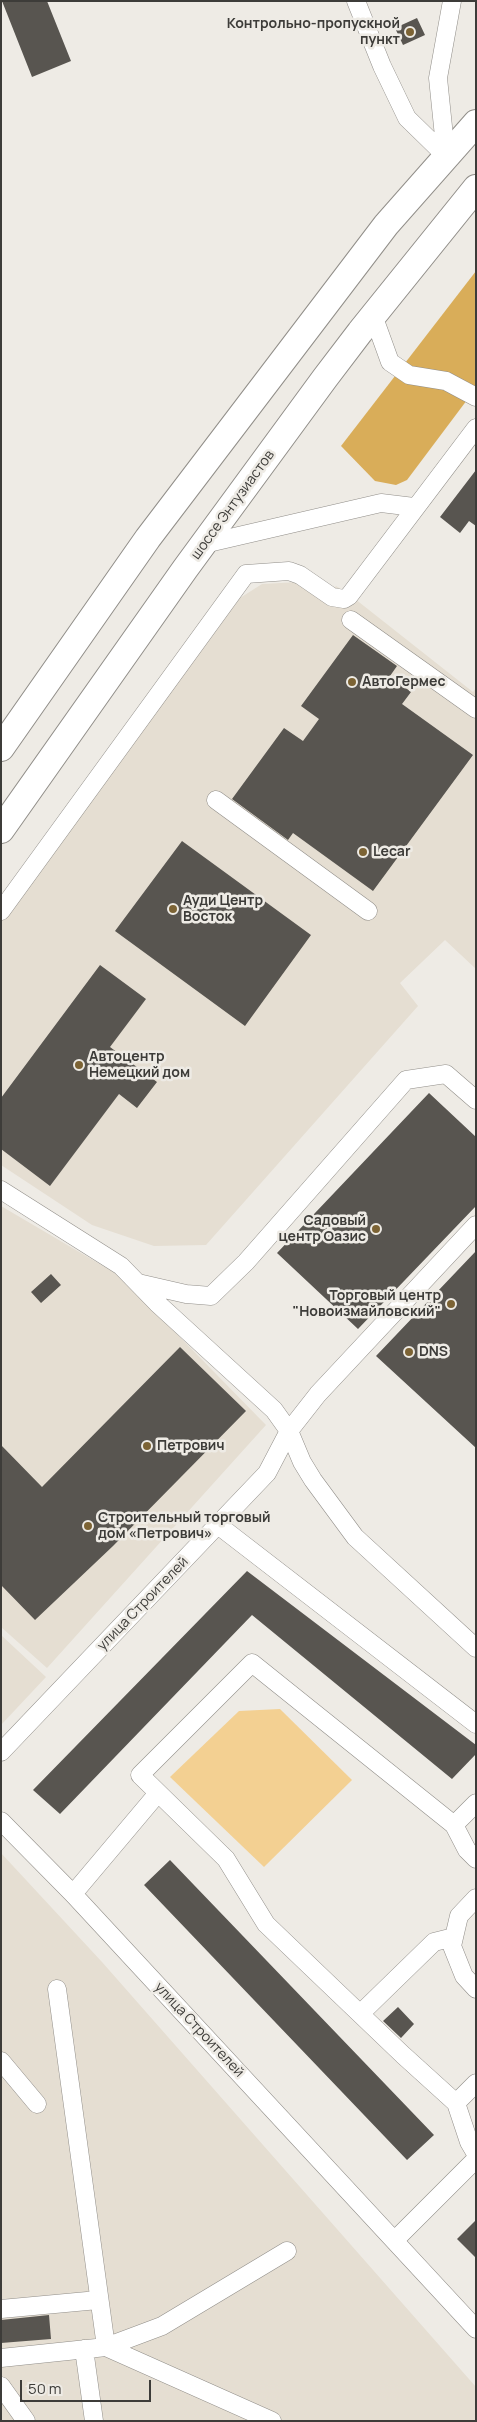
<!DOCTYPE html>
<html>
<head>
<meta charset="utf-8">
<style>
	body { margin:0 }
	#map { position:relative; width:477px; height:2422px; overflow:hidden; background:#eeebe5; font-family:Manrope,sans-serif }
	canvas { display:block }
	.frame { position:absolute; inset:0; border:2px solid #3d3c39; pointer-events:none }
	.scale { position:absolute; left:20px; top:2380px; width:131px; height:22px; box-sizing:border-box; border:2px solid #3d3c39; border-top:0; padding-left:6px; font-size:15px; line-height:18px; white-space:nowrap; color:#3d3c39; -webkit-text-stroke:4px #eeebe5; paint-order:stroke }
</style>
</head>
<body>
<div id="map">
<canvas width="477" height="2422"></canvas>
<div class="frame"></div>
<div class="scale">50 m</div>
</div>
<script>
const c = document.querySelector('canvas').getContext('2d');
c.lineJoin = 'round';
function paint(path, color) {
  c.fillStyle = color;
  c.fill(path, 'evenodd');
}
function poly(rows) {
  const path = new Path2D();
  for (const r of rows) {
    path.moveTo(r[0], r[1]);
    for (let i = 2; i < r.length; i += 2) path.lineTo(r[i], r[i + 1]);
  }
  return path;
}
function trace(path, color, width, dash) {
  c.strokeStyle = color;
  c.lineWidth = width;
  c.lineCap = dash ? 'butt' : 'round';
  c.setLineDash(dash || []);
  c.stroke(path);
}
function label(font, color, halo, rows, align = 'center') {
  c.font = font + ' Manrope,sans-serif';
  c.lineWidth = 5;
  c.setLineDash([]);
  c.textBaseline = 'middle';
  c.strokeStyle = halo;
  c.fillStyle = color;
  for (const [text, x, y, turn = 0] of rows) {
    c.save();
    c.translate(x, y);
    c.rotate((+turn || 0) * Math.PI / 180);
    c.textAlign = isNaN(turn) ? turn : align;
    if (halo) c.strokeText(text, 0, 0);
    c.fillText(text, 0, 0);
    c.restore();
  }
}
paint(poly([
	[299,582,325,600,336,586,350,595,473,692,476,688,476,969,445,940,400,983,418,1006,206,1245,154,1246,92,1225,1,1165,1,922,240,598,262,584],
	[1,1206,120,1276,266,1425,47,1668,1,1627],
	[1,1635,46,1677,1,1725],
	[1,1853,102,1962,476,2387,476,2421,1,2421]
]), '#e5ded2');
paint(poly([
	[280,1709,352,1780,264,1867,170,1777,239,1711]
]), '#f3d092');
paint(poly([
	[476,271,476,388,407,480,396,485,375,481,341,446]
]), '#d9ad59');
paint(poly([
	[2,1,47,1,71,61,32,77],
	[417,18,425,35,403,45,395,28],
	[476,470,476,526,469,521,460,533,440,517],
	[353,635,397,666,390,676,411,692,402,704,473,755,373,891,293,833,288,840,232,799,284,728,303,741,319,719,301,706],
	[182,841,311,935,245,1026,115,931],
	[100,965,146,999,110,1047,157,1082,137,1108,119,1094,50,1186,1,1149,1,1098],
	[429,1093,476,1137,476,1206,358,1329,277,1253],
	[476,1251,476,1448,376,1356],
	[51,1274,61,1285,41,1303,31,1292],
	[180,1347,246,1411,113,1546,35,1620,1,1585,1,1445,42,1487],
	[247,1571,476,1745,476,1754,452,1779,252,1615,60,1814,33,1790],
	[170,1860,434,2135,407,2160,144,1885],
	[398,2007,414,2024,401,2038,383,2021],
	[476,2220,476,2258,457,2239],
	[49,2315,51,2339,1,2343,1,2320]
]), '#585550');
const minor = poly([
	[356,1,382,66,407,118,446,156],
	[446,156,438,78,452,1],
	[373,315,390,362,409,375,446,381,476,397],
	[204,544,381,503,414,507],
	[351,620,476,709],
	[216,800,368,911],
	[1,911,246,574,289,571,300,575,332,597,344,599,349,596,476,428],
	[1,1190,121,1266,157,1303,274,1410,289,1431,302,1462,313,1480,355,1537,476,1648],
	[138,1283,186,1294,211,1296,246,1262,406,1080,446,1074,476,1100],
	[218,1525,476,1724],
	[1,1752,267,1473,289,1431,318,1394,476,1225],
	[476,1803,454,1825,252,1663,140,1775,226,1859,266,1924,403,2055,456,2103,476,2083],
	[1,1821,73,1894,476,2329],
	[454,1825,467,1850,476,1859],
	[73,1894,158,1793],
	[476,1898,459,1916,452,1946,464,1976,476,1989],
	[57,1989,106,2347,272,2421],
	[360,2014,434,1942,454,1937],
	[1,2061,37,2104],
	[456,2103,469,2142,476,2154],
	[395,2240,476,2159],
	[1,2309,98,2300],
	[84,2349,94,2421],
	[1,2358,106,2347,162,2326,287,2251],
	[1,2386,26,2421]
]);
const highway = poly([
	[1,748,148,538,386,225,476,123],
	[1,830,185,569,325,378,360,332,476,188]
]);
trace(minor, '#918e89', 19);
trace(highway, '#918e89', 28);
trace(minor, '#fff', 18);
trace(highway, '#fff', 26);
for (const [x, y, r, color] of [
	[410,32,5,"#7c6334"],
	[352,682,5,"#7c6334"],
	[363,852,5,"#7c6334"],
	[173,909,5,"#7c6334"],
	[79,1065,5,"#7c6334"],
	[376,1229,5,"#7c6334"],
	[451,1304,5,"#7c6334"],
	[409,1352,5,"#7c6334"],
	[147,1446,5,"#7c6334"],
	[88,1526,5,"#7c6334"]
]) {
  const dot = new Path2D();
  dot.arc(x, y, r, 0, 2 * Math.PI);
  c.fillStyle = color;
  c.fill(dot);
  trace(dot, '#eeebe5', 2);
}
label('bold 14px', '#3d3c39', '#eeebe5', [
	["Контрольно-пропускной",400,24,"right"],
	["пункт",400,40,"right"],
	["АвтоГермес",362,682],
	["Lecar",373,852],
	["Ауди Центр",183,901],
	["Восток",183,917],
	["Автоцентр",89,1057],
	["Немецкий дом",89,1073],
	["Садовый",366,1221,"right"],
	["центр Оазис",366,1237,"right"],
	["Торговый центр",441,1296,"right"],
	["\"Новоизмайловский\"",441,1312,"right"],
	["DNS",419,1352],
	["Петрович",157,1446],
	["Строительный торговый",98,1518],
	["дом «Петрович»",98,1534]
], 'left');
label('14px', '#3d3c39', '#eeebe5', [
	["шоссе Энтузиастов",233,505,-54],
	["улица Строителей",143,1604,-46],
	["улица Строителей",199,2030,47]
]);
</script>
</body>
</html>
